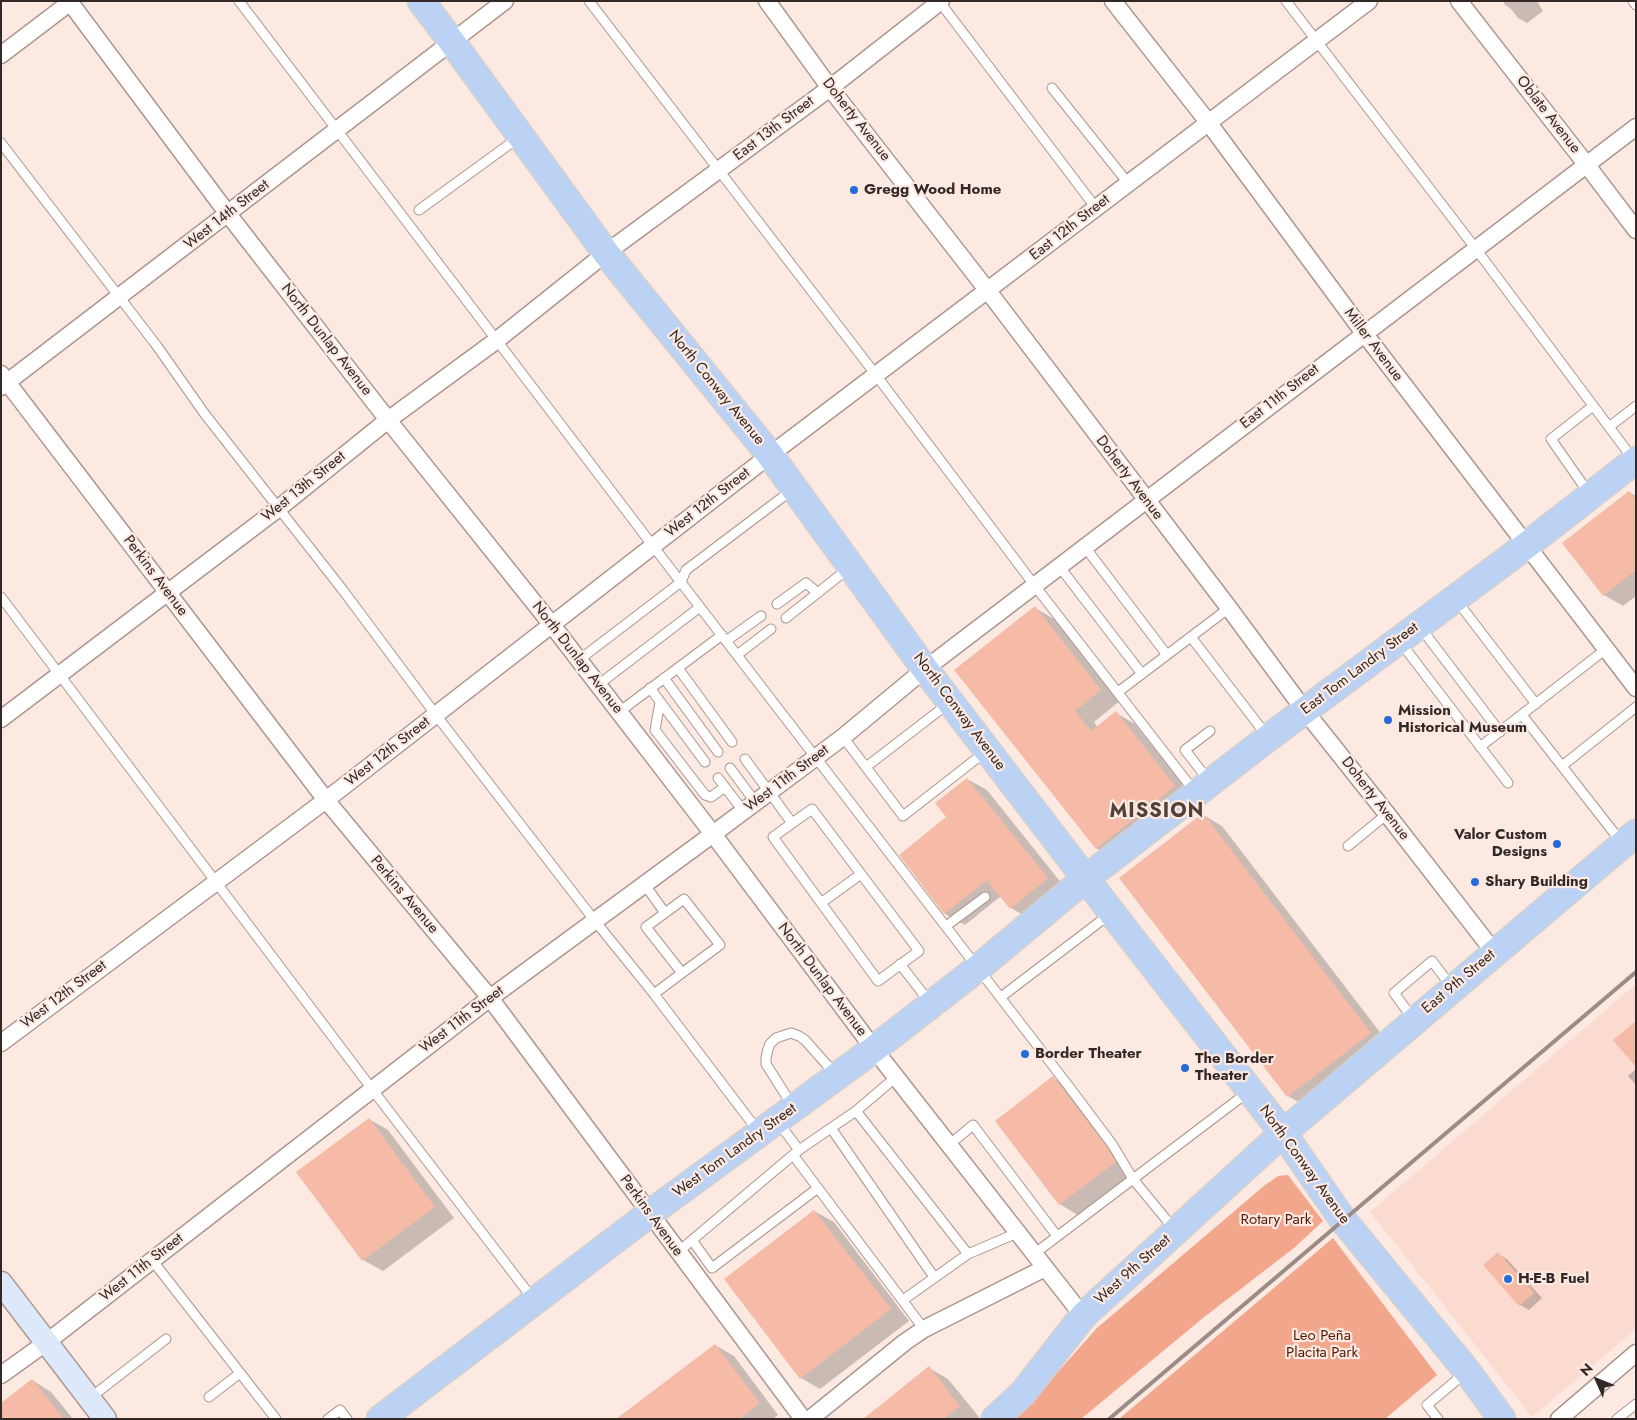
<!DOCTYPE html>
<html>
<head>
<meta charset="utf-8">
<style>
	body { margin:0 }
	#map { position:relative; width:1637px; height:1420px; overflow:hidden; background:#fce9e2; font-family:Jost,sans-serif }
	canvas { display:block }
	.frame { position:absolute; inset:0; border:2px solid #322926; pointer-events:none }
	.north { position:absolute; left:1572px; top:1355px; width:50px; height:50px; -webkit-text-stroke:4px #fce9e2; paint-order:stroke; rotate:314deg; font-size:14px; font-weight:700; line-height:20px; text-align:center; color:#322926 }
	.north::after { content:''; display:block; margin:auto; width:18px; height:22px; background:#322926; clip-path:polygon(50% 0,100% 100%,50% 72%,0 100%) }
</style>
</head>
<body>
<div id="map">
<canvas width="1637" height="1420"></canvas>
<div class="frame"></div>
<div class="north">N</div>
</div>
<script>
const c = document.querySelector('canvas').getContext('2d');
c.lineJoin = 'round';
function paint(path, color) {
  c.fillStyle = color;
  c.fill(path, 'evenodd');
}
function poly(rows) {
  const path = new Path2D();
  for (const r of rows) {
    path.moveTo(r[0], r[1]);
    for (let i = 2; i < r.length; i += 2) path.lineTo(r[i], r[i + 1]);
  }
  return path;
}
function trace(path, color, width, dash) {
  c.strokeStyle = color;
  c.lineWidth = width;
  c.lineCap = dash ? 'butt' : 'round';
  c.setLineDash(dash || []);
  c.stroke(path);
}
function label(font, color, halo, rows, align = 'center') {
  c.font = font + ' Jost,sans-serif';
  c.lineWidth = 4.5;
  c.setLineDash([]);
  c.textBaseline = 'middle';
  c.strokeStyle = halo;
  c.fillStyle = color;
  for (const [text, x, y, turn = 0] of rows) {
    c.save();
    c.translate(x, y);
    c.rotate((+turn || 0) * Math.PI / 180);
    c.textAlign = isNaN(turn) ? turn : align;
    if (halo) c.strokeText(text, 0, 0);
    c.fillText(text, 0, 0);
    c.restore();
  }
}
paint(poly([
	[1636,984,1636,1329,1532,1417,1370,1212]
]), '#fbdbd0');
paint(poly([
	[1288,1175,1323,1221,1294,1248,1203,1318,1081,1419,1016,1419,1097,1328,1265,1185,1278,1176],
	[1333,1238,1437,1375,1385,1419,1119,1419]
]), '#f2a78d');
paint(poly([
	[1503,1,1537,1,1543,11,1527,23,1518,18,1511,9,1505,5],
	[1629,492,1636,496,1636,596,1623,606,1604,595],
	[1035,608,1054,619,1120,701,1094,722,1098,728,1116,713,1135,724,1193,797,1116,859,1096,848],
	[967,779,987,790,1067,890,1030,919,1011,908,1001,896,965,925,945,914,901,856,948,818],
	[1203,815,1222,826,1389,1044,1307,1107,1288,1096],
	[1636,1069,1636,1085,1628,1076],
	[1053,1078,1073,1089,1134,1173,1079,1216,1060,1204],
	[369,1119,388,1130,454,1218,383,1271,363,1260,298,1172],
	[814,1211,834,1222,909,1321,820,1389,801,1378],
	[1498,1254,1507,1259,1542,1298,1529,1310,1520,1305],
	[715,1345,734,1356,778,1415,773,1419,619,1419],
	[929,1368,948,1379,979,1417,977,1419,865,1419],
	[32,1380,51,1392,73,1419,1,1419]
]), '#0003');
paint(poly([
	[1629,491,1636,499,1636,570,1603,596,1562,543],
	[1035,606,1101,690,1075,711,1091,731,1116,711,1175,786,1096,849,954,670],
	[967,778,1048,878,1010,909,987,880,944,914,899,855,946,817,935,803],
	[1203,813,1371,1033,1287,1097,1119,878],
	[1636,1021,1636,1067,1613,1040],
	[1053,1076,1107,1147,1116,1162,1059,1205,995,1121],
	[369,1118,435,1207,362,1261,296,1172],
	[814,1210,891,1309,800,1379,724,1279],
	[1498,1252,1534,1293,1519,1306,1483,1265],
	[715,1344,760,1403,740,1419,616,1419],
	[929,1366,960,1406,944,1419,863,1419],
	[32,1379,64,1419,1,1419,1,1403]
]), '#f5bba7');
const lane = poly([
	[239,1,653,546,1067,1084,1112,1144,1133,1179,1174,1229],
	[589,1,876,375,1035,586,1195,792],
	[939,1,1096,208],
	[1286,1,1476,249,1633,459],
	[1633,1,1636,5],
	[1052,88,1128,183],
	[1,143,157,346,204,413,342,589,436,715,595,921,654,994],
	[419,210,518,138],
	[1609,427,1636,406],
	[1590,495,1551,439,1593,406],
	[1085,547,1167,655],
	[1059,566,1142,674],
	[1,597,372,1089,533,1299],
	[1457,601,1536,704],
	[777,604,806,583,818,593],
	[786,618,849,568],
	[1420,627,1500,732],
	[1191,637,1267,736],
	[726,641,761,616],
	[1401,643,1508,783],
	[737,655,771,629],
	[579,660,681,582,686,570,792,490],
	[678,668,732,742],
	[664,678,718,752],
	[598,685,700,607],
	[650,688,705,762],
	[1118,692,1229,608],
	[660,702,655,730,705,795,711,797,725,787],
	[619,712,722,635],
	[1522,715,1622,843],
	[843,737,903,816,985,752],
	[1480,747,1606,649],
	[745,759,792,823],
	[1562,766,1636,707],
	[866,767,949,703],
	[730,768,756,803],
	[718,778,744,812],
	[1209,781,1185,750,1210,731],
	[812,809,919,951,878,981,773,837,812,809],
	[1348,846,1387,814],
	[645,885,665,913],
	[821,903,861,874],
	[946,926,985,897],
	[900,964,931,1004],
	[682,973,646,927,684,899,720,945,682,973,654,994,758,1131],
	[1001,997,1110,914],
	[1414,1020,1394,993,1432,961,1451,986],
	[896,1077,856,1111,968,1254,1017,1233],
	[792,1105,766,1064,766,1058,768,1049,770,1044,776,1038,791,1033,799,1036,805,1040,835,1074],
	[778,1122,799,1150,793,1155,924,1329],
	[831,1128,856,1111],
	[949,1145,973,1125,1057,1236],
	[799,1150,831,1128,934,1277],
	[692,1240,712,1268,818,1188],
	[678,1252,793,1155],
	[1034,1254,1248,1092],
	[152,1260,276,1419],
	[903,1300,968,1254],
	[209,1397,240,1373],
	[90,1398,166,1339],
	[328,1419,340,1410,347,1419],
	[1438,1419,1427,1405,1465,1373],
	[1617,1419,1636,1404]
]);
const street = poly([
	[69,1,228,214,388,420,552,625,713,834,874,1049,1083,1316],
	[767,1,830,88,988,291,1229,608,1305,711,1387,814,1494,952],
	[1113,1,1208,122,1364,333,1636,688],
	[1459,1,1586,164,1636,230],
	[1,55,72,1],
	[1,374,326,800,490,998,803,1419],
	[1,387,505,1],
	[1,719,279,508,388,420,497,340,606,253,830,88,941,1],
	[1,1043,326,800,770,455,1369,1],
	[1,1375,47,1342,490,998,713,834,843,737,925,669,1636,127],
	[810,1419,905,1342,924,1329,1045,1268],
	[1559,1419,1636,1353]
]);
const secondary = poly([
	[1,1283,105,1419]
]);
const primary = poly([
	[421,1,452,42,606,253,770,455,925,669,1112,913,1283,1133,1343,1220,1467,1371,1502,1419],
	[380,1419,649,1214,874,1049,978,968,1085,879,1268,738,1527,545,1636,460],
	[995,1419,1023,1393,1083,1316,1283,1133,1636,833]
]);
trace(lane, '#ac968f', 11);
trace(street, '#ac968f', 19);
trace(secondary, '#ac968f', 25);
trace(primary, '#d2d0cf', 29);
trace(lane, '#fff', 9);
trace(street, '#fff', 16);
trace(secondary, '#dde8fa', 22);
trace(primary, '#bcd2f4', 26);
trace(poly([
	[1109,1419,1636,972]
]), '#9b8c87', 4);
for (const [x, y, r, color] of [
	[854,190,5,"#246dd8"],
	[1388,720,5,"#246dd8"],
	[1557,844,5,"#246dd8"],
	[1475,882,5,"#246dd8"],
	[1025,1054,5,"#246dd8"],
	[1185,1068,5,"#246dd8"],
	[1508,1279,5,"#246dd8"]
]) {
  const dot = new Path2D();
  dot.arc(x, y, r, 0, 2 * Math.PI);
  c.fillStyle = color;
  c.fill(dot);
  trace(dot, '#fce9e2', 2);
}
label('15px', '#322926', '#fce9e2', [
	["Oblate Avenue",1548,115,52],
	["Doherty Avenue",856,120,52],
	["East 13th Street",774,129,-37],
	["West 14th Street",227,215,-38],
	["East 12th Street",1070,228,-38],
	["North Dunlap Avenue",326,340,52],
	["Miller Avenue",1373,345,53],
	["North Conway Avenue",716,388,51],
	["East 11th Street",1280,397,-38],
	["Doherty Avenue",1129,478,53],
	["West 13th Street",304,487,-39],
	["West 12th Street",708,503,-38],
	["Perkins Avenue",155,576,53],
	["North Dunlap Avenue",577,658,52],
	["East Tom Landry Street",1360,669,-37],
	["North Conway Avenue",959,712,53],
	["West 12th Street",388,752,-38],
	["West 11th Street",787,779,-37],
	["Doherty Avenue",1375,799,52],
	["Perkins Avenue",404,895,50],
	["North Dunlap Avenue",822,980,53],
	["East 9th Street",1459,982,-40],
	["West 12th Street",64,995,-37],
	["West 11th Street",462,1020,-37],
	["West Tom Landry Street",735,1151,-36],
	["North Conway Avenue",1304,1165,54],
	["Perkins Avenue",651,1216,54],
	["West 11th Street",142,1268,-38],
	["West 9th Street",1133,1270,-42]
]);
label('bold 15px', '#322926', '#fce9e2', [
	["Gregg Wood Home",864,190],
	["Mission",1398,711],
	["Historical Museum",1398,728],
	["Valor Custom",1547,835,"right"],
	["Designs",1547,852,"right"],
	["Shary Building",1485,882],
	["Border Theater",1035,1054],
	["The Border",1195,1059],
	["Theater",1195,1076],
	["H-E-B Fuel",1518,1279]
], 'left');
label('15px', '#551b04', '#fce9e2', [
	["Rotary Park",1276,1220],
	["Leo Peña",1322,1336],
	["Placita Park",1322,1353]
]);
c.letterSpacing = '1px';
label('bold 20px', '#524039', '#fce9e2', [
	["MISSION",1157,812]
]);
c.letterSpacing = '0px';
</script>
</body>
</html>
